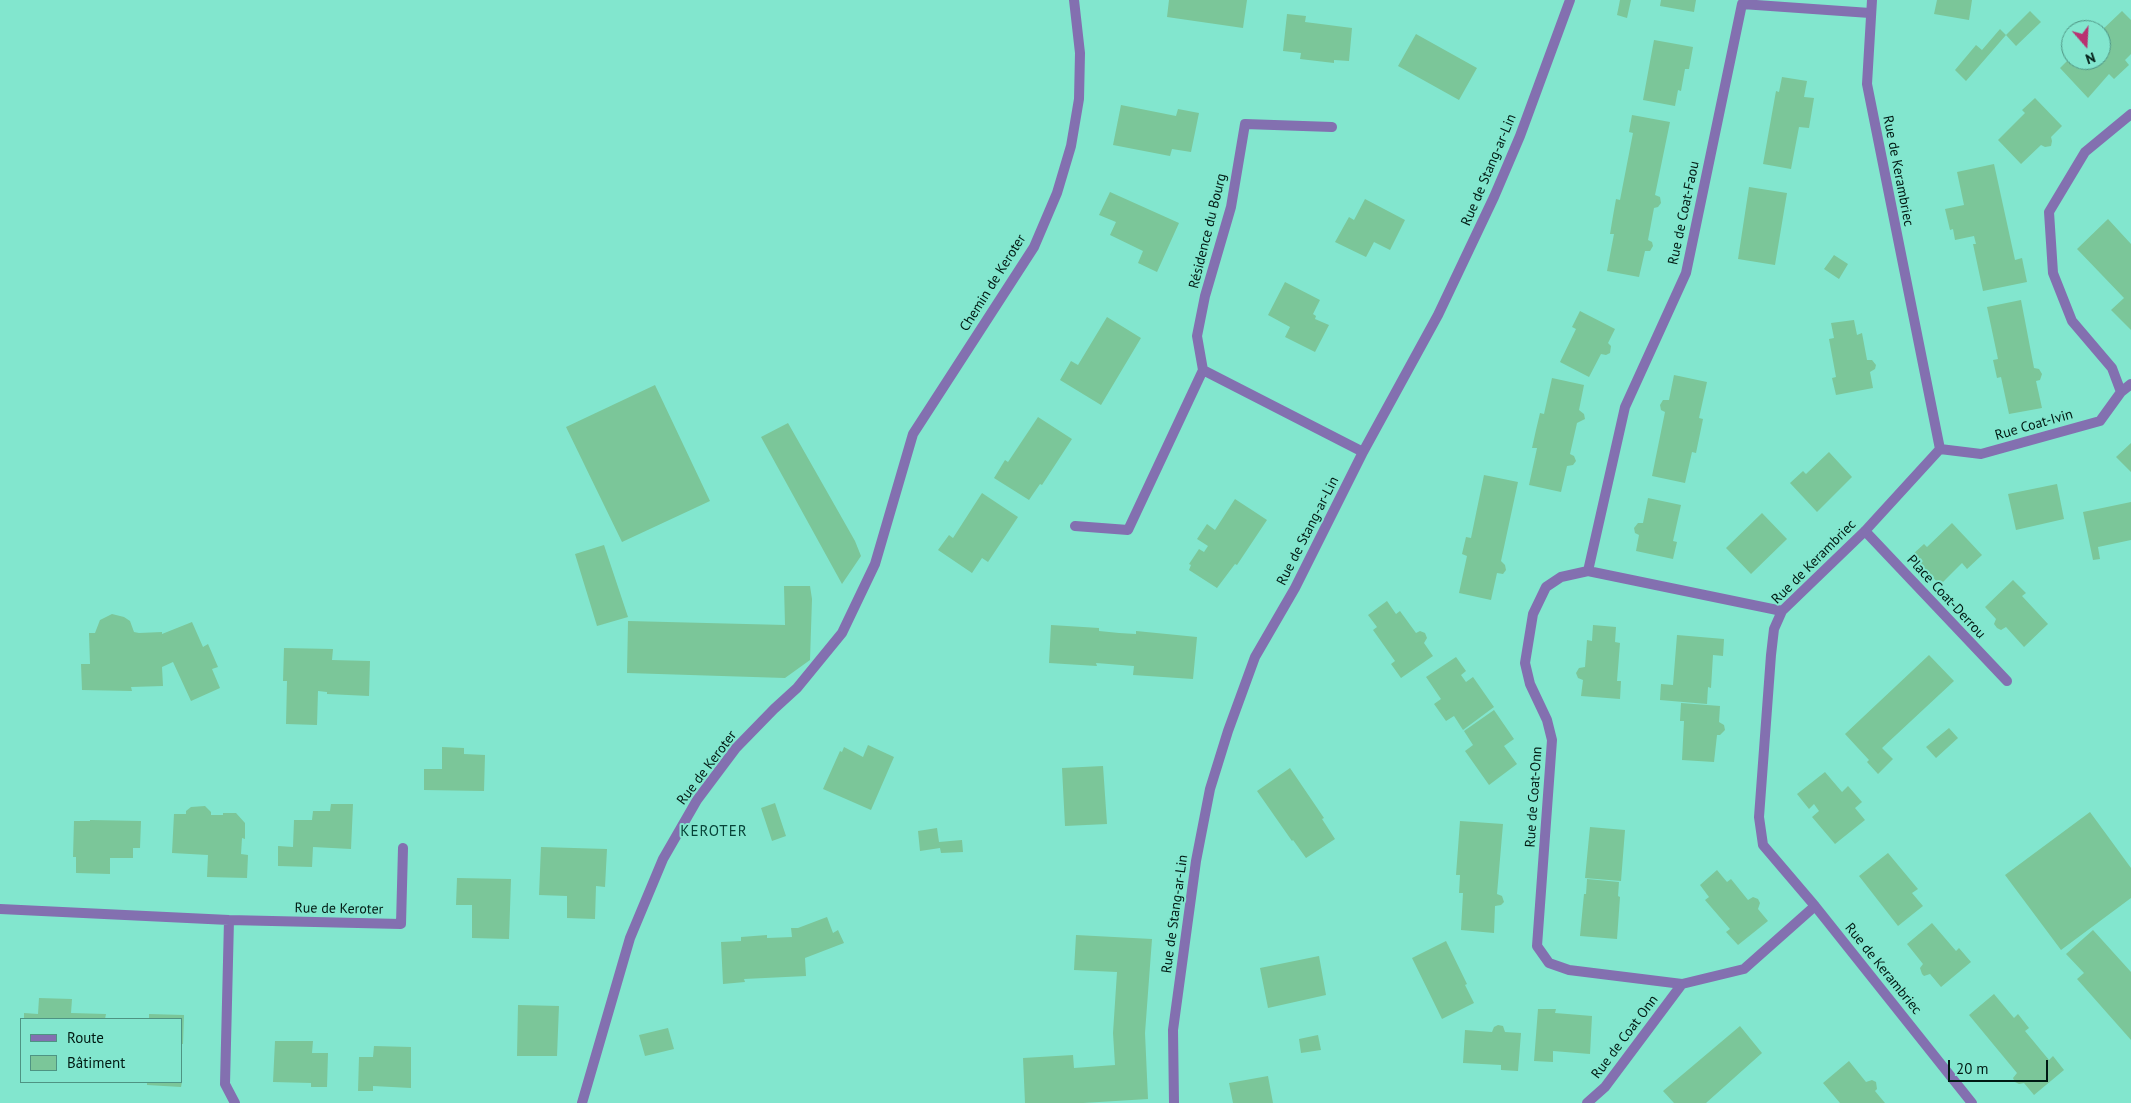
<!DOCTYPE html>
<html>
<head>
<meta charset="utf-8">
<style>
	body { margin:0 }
	#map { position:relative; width:2131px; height:1103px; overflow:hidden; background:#82e6ce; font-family:"PT Sans",sans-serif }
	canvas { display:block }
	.legend { position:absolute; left:20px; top:1018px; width:162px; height:65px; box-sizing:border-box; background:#82e6ce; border:1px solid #4e9483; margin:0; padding:6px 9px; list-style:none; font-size:15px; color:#001a13 }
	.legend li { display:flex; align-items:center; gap:10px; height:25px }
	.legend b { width:25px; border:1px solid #4e9483 }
	.north { position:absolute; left:2061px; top:20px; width:50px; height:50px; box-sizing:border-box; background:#82e6ce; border:1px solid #4e9483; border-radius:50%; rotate:161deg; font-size:14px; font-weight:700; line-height:20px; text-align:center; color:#001a13 }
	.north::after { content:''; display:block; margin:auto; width:18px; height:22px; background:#b93271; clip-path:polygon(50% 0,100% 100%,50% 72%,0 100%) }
	.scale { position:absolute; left:1948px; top:1060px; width:100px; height:22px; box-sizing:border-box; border:2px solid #001a13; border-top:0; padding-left:6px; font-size:15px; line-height:18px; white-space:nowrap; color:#001a13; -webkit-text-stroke:4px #82e6ce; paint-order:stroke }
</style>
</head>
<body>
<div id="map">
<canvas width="2131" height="1103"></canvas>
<ul class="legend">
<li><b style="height:6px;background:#8370b0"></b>Route</li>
<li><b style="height:14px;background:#7bc699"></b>Bâtiment</li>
</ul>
<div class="north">N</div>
<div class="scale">20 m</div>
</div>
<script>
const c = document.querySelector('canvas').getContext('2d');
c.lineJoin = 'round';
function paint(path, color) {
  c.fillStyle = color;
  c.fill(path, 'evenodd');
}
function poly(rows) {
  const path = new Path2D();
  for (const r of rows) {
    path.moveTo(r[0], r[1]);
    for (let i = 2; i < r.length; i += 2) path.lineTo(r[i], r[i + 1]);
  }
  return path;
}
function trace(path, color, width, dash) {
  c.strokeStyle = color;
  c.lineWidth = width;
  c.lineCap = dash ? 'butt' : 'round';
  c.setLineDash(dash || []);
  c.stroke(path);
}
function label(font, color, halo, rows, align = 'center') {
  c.font = font + ' "PT Sans",sans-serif';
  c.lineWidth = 4;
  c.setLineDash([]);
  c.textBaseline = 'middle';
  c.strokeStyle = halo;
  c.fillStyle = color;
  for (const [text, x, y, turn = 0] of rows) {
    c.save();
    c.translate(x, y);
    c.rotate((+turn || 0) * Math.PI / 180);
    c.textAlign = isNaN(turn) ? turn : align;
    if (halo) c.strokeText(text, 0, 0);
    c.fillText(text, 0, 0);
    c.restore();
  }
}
paint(poly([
	[1169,0,1247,0,1243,28,1167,17],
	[1620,0,1631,0,1627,18,1617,15],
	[1661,0,1696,0,1694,12,1660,6],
	[1937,0,1972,0,1969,20,1934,14],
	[2030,11,2041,22,2016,46,2006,35],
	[2122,11,2131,20,2131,54,2125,60,2129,65,2114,79,2109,74,2088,98,2060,68,2071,57,2071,60,2101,60,2101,31],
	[1287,14,1306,16,1305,22,1352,28,1349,61,1334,60,1334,63,1300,59,1301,53,1283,51],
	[2000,29,2006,35,1966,81,1955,70,1976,45,1982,50],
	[1416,34,1477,68,1459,100,1398,66],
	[1654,40,1693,47,1689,69,1685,69,1681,91,1678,90,1675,106,1643,100],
	[1782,77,1807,81,1804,97,1814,98,1809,128,1799,127,1791,169,1763,164,1776,91,1779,92],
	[2035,98,2062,126,2051,137,2052,141,2051,146,2045,147,2041,145,2021,164,1998,140,2025,113,2022,110],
	[1121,105,1176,116,1178,109,1199,113,1191,152,1172,149,1170,156,1113,145],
	[1632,115,1670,122,1655,195,1660,197,1661,203,1658,207,1654,208,1648,240,1652,242,1653,246,1650,251,1645,251,1639,277,1607,271,1614,234,1610,234,1613,216,1616,199,1620,200,1633,133,1629,132],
	[1994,164,2015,260,2022,258,2027,282,1983,291,1973,244,1976,244,1974,236,1955,240,1953,229,1950,230,1945,209,1964,205,1957,172],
	[1749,187,1787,193,1775,265,1738,259],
	[1110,192,1179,223,1157,272,1138,263,1143,251,1110,235,1116,222,1099,215],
	[1365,199,1405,220,1390,250,1374,242,1366,257,1335,242,1349,217,1354,220],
	[2108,219,2131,244,2131,330,2111,310,2124,298,2077,249],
	[1834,255,1848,264,1839,279,1824,269],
	[1285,282,1320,300,1313,314,1316,316,1315,319,1329,325,1315,352,1285,337,1290,327,1268,315],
	[2021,300,2034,368,2039,369,2042,374,2040,380,2036,381,2042,408,2009,414,2001,377,1997,378,1993,360,1998,359,1987,307],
	[1580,311,1615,329,1608,343,1611,346,1610,353,1606,355,1601,354,1589,377,1560,362,1576,329,1572,327],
	[1107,317,1141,338,1101,405,1060,380,1071,361,1078,365],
	[1854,320,1857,335,1862,333,1867,360,1872,360,1876,365,1875,369,1870,372,1873,388,1836,395,1832,378,1836,377,1829,339,1834,338,1831,323],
	[1674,375,1707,382,1699,418,1703,419,1696,453,1692,452,1685,483,1652,476,1665,412,1661,410,1660,405,1663,400,1669,400],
	[1552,378,1584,385,1579,410,1584,414,1585,419,1577,423,1570,454,1574,456,1576,461,1573,465,1567,466,1561,492,1529,485,1537,448,1532,448,1536,430,1540,413,1544,414],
	[655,385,710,501,622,542,566,427],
	[1038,417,1072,439,1042,485,1040,484,1029,500,994,478,1005,460,1008,462],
	[788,423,855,541,861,556,842,584,761,437],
	[2131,443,2131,472,2116,457],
	[1829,452,1852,477,1817,512,1790,483,1803,471,1806,474],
	[1484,475,1518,482,1501,561,1505,565,1506,570,1503,574,1497,573,1491,600,1459,593,1467,556,1462,554,1466,537,1471,538],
	[2057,484,2064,519,2016,530,2008,494],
	[982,493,1018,517,988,562,982,558,972,573,938,550,949,535,953,538],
	[1648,498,1681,505,1673,541,1677,542,1673,559,1636,551,1639,535,1635,533,1634,528,1638,523,1643,523],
	[1235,499,1267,520,1237,565,1235,564,1217,588,1189,570,1191,565,1189,564,1199,549,1204,552,1208,546,1197,539,1207,524,1215,530],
	[2131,502,2131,540,2098,547,2100,559,2093,560,2083,512],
	[1762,513,1787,539,1751,574,1726,548],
	[1952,523,1982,555,1967,569,1962,563,1940,585,1912,555,1924,544,1927,547],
	[604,545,628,617,597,626,575,554],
	[2013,580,2026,593,2022,596,2048,624,2024,647,2006,627,2001,630,1997,628,1994,624,1996,619,1985,607],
	[784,586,810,586,812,599,810,660,785,678,627,673,628,621,785,625],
	[1387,601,1396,614,1400,611,1416,633,1420,631,1425,633,1427,638,1424,643,1433,656,1401,678,1391,664,1395,661,1373,630,1377,627,1368,615],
	[112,614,124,617,130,621,134,632,139,633,162,632,162,634,192,622,203,647,208,644,218,667,212,669,220,688,191,701,173,662,162,667,163,686,131,687,132,691,82,690,81,664,90,664,89,633,95,633,100,620],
	[1051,625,1099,628,1099,631,1119,633,1136,634,1136,631,1197,637,1193,679,1133,675,1134,666,1096,663,1097,666,1049,663],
	[1593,625,1616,627,1615,642,1620,643,1617,681,1621,681,1620,699,1581,696,1583,680,1578,678,1576,673,1579,668,1585,667,1587,640,1592,641],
	[1677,635,1724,639,1723,656,1713,655,1711,688,1708,687,1707,704,1660,700,1661,684,1673,685],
	[284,648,333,649,332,660,370,661,369,696,327,694,327,692,318,691,317,725,286,724,287,681,283,681],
	[1929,655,1954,681,1882,748,1893,759,1878,774,1867,762,1869,760,1845,734],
	[1456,657,1466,671,1461,675,1466,682,1473,677,1494,707,1463,730,1454,716,1446,721,1434,704,1441,699,1426,677],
	[1681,703,1720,706,1719,722,1724,725,1725,730,1720,735,1717,735,1714,762,1682,760,1684,721,1680,721],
	[1494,710,1514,739,1504,746,1517,764,1489,785,1465,751,1473,745,1464,731],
	[1949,728,1958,738,1936,758,1926,747],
	[868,745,894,757,871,810,823,789,840,751,842,752,844,747,863,757],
	[442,747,464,748,464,754,485,755,484,791,424,790,424,769,442,769],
	[1103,766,1107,824,1065,826,1062,768],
	[1290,768,1324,818,1322,819,1335,839,1306,858,1293,840,1292,841,1257,791],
	[1825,772,1842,792,1848,786,1862,802,1855,808,1865,820,1835,844,1812,817,1819,811,1814,804,1809,809,1797,794],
	[775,803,786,836,772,841,761,808],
	[331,804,353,804,351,849,313,847,312,867,278,866,278,846,293,847,294,820,312,820,313,811,330,811],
	[205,806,211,812,211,815,223,815,223,813,236,813,245,823,245,839,242,838,241,854,248,855,247,878,207,877,208,855,172,853,174,814,186,814,186,811,191,807],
	[2090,812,2131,868,2131,898,2061,950,2005,875],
	[90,820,141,821,140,848,133,848,133,858,110,858,110,874,76,873,76,857,73,857,74,821,90,821],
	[1460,821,1503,824,1497,894,1502,896,1504,902,1501,905,1495,906,1494,933,1461,930,1463,893,1459,893,1460,875,1456,875],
	[1590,827,1625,830,1621,881,1585,878],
	[937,828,939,842,962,840,963,852,941,853,940,848,920,851,918,831],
	[541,847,607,849,605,887,596,886,595,919,567,918,567,896,539,895],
	[1888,853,1918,889,1912,893,1923,906,1898,926,1859,876],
	[1717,870,1727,882,1731,879,1748,900,1753,897,1758,899,1760,903,1758,909,1768,921,1738,945,1726,932,1730,929,1705,900,1709,897,1700,885],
	[457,878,511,879,509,939,472,938,472,905,456,905],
	[1587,879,1619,882,1618,896,1620,897,1617,939,1580,936,1584,894,1586,894],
	[827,917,833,933,838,930,844,943,805,958,806,976,744,979,745,982,723,984,721,942,741,941,741,937,767,935,767,938,792,937,791,928,798,928],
	[1932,923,1956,951,1959,948,1971,962,1941,987,1930,974,1924,976,1922,974,1920,968,1923,964,1907,944],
	[2093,930,2131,972,2131,1040,2077,979,2084,973,2066,954],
	[1076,935,1152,939,1145,1033,1148,1099,1083,1103,1025,1103,1023,1058,1073,1055,1074,1068,1115,1065,1113,1033,1117,972,1074,970],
	[1446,941,1467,984,1465,985,1474,1003,1442,1019,1412,958],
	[1319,956,1326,995,1268,1008,1260,968],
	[1994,994,2014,1018,2018,1014,2029,1028,2025,1031,2049,1060,2053,1056,2064,1070,2034,1095,2024,1083,2019,1084,2015,1082,2013,1078,2017,1073,1969,1015],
	[39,998,72,999,71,1013,106,1014,105,1019,24,1019,24,1013,38,1014],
	[518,1005,559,1006,557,1056,517,1056],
	[1538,1009,1556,1009,1555,1013,1592,1016,1590,1054,1553,1051,1553,1062,1534,1061],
	[149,1014,184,1015,183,1044,181,1044,181,1019,149,1019],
	[1498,1025,1503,1026,1505,1032,1521,1033,1518,1071,1501,1070,1501,1065,1463,1063,1465,1030,1492,1032,1494,1027],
	[1740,1026,1762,1053,1706,1103,1674,1103,1663,1091],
	[668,1028,674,1049,645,1056,639,1035],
	[1318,1035,1321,1050,1301,1053,1299,1039],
	[275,1041,313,1041,312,1053,328,1053,327,1087,311,1087,311,1083,273,1082],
	[374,1046,411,1047,411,1088,373,1086,373,1091,358,1091,359,1057,373,1057],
	[1849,1061,1866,1082,1872,1080,1876,1082,1877,1089,1875,1091,1885,1103,1840,1103,1823,1083],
	[1268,1076,1273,1103,1233,1103,1229,1083],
	[147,1082,182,1082,181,1087,147,1085]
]), '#7bc699');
trace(poly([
	[1872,0,1867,84,1940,449],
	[1203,370,1363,452],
	[2121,392,2112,368,2072,321,2053,273,2049,212,2085,152,2131,114],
	[1940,449,1865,531,1782,611,1774,629,1771,655,1759,817,1763,845,1815,906,1972,1103],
	[1940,449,1981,454,2100,421,2121,392,2131,384],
	[1075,526,1128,530,1203,370,1197,336,1205,296,1231,207,1245,124,1332,127],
	[1865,531,2007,681],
	[1588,571,1625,407,1686,273,1742,4,1870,13],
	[1782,611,1588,571,1561,577,1546,587,1533,614,1525,663,1530,684,1547,720,1552,740,1537,946,1549,963,1569,970,1682,984,1744,969,1815,906],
	[0,909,229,920,401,924,403,848],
	[229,920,225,1084,235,1103],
	[582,1103,630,938,663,859,697,800,736,748,774,709,797,688,842,633,875,564,913,434,1034,247,1057,193,1071,146,1079,99,1080,53,1074,0],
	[1174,1103,1173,1030,1196,861,1210,789,1228,731,1255,657,1295,588,1363,452,1438,315,1494,197,1520,136,1570,0],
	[1587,1103,1605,1087,1682,984]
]), '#8370b0', 10);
label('14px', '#001a13', '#82e6ce', [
	["Rue de Stang-ar-Lin",1489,170,-67],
	["Rue de Kerambriec",1898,171,79],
	["Rue de Coat-Faou",1684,213,-78],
	["Résidence du Bourg",1208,231,-76],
	["Chemin de Keroter",993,283,-58],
	["Rue Coat-Ivin",2034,425,-16],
	["Rue de Stang-ar-Lin",1308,531,-63],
	["Rue de Kerambriec",1814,562,-45],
	["Place Coat-Derrou",1946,597,47],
	["Rue de Keroter",707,768,-53],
	["Rue de Coat-Onn",1534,797,-86],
	["Rue de Keroter",339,909,1],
	["Rue de Stang-ar-Lin",1175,914,-82],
	["Rue de Kerambriec",1883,969,51],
	["Rue de Coat Onn",1625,1037,-53]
]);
c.letterSpacing = '1px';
label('15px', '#064237', '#82e6ce', [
	["KEROTER",714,832]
]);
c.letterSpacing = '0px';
</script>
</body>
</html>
